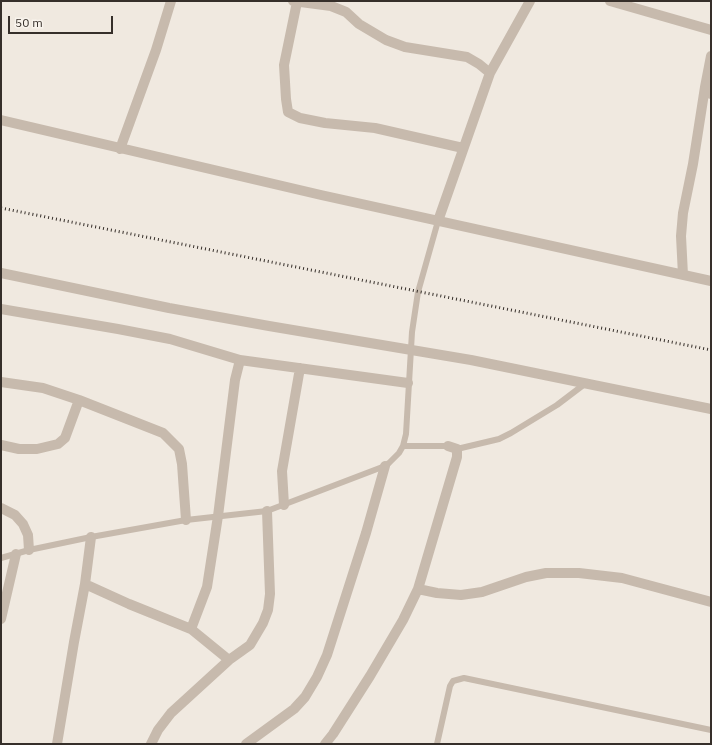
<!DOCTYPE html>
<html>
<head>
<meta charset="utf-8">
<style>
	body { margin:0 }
	#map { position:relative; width:712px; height:745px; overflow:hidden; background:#f0e9e0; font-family:"IBM Plex Sans",sans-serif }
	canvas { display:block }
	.frame { position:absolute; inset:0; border:2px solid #362f2a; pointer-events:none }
	.scale { position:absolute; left:8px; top:16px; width:105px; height:18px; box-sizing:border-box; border:2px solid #362f2a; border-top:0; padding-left:5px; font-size:12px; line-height:14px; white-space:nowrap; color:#362f2a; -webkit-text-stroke:3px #f8f3ec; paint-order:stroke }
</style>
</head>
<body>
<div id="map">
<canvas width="712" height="745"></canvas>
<div class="frame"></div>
<div class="scale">50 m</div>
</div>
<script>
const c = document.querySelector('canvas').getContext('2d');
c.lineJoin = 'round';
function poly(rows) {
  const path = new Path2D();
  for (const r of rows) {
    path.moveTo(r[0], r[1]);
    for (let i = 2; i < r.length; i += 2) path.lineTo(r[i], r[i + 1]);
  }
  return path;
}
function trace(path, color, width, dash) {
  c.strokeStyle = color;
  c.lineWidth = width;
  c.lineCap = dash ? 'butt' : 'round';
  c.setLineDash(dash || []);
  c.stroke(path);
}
trace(poly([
	[403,446,448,446],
	[457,449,499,439,511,433,557,405,586,383],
	[1,558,29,550,91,537,186,520,267,511,385,466,389,463,399,453,403,446,406,434,412,332,418,292,438,221],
	[437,744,450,686,453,681,464,678,711,730]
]), '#c7baad', 6);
trace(poly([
	[293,1,331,6,346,12,359,24,386,40,405,47,467,57,479,64,490,73],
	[610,1,711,30],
	[297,2,284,65,286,99,288,112,300,118,325,123,375,128,463,148],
	[711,56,705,87,711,94],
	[1,120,321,195,711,281],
	[120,149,156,50,171,1],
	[438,221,490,73,530,1],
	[1,273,169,308,269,326,471,360,711,409],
	[683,275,681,236,683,213,693,164,705,87],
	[1,309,118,329,170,339,240,360],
	[1,382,43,388,79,400,163,433,179,449,182,464,186,520],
	[1,445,19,449,37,449,58,444,65,438,79,400],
	[284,505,282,471,300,368],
	[1,508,15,515,23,524,28,535,29,550],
	[85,584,129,604,191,629,229,660],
	[418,589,437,593,461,595,482,592,526,577,546,573,579,573,622,578,711,602],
	[1,619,16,554],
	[191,629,207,587,218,516,235,380,240,360,408,383],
	[57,744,74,642,85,584,91,537],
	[151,744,158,730,171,713,229,660,250,645,263,623,268,610,270,594,267,511],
	[246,744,294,709,305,697,317,677,327,655,366,533,385,466],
	[325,744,333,734,370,676,403,620,418,589,457,457,457,449,448,446]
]), '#c7baad', 10);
trace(poly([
	[1,208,711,350]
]), '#362f2a', 3, [1, 3]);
</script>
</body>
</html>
